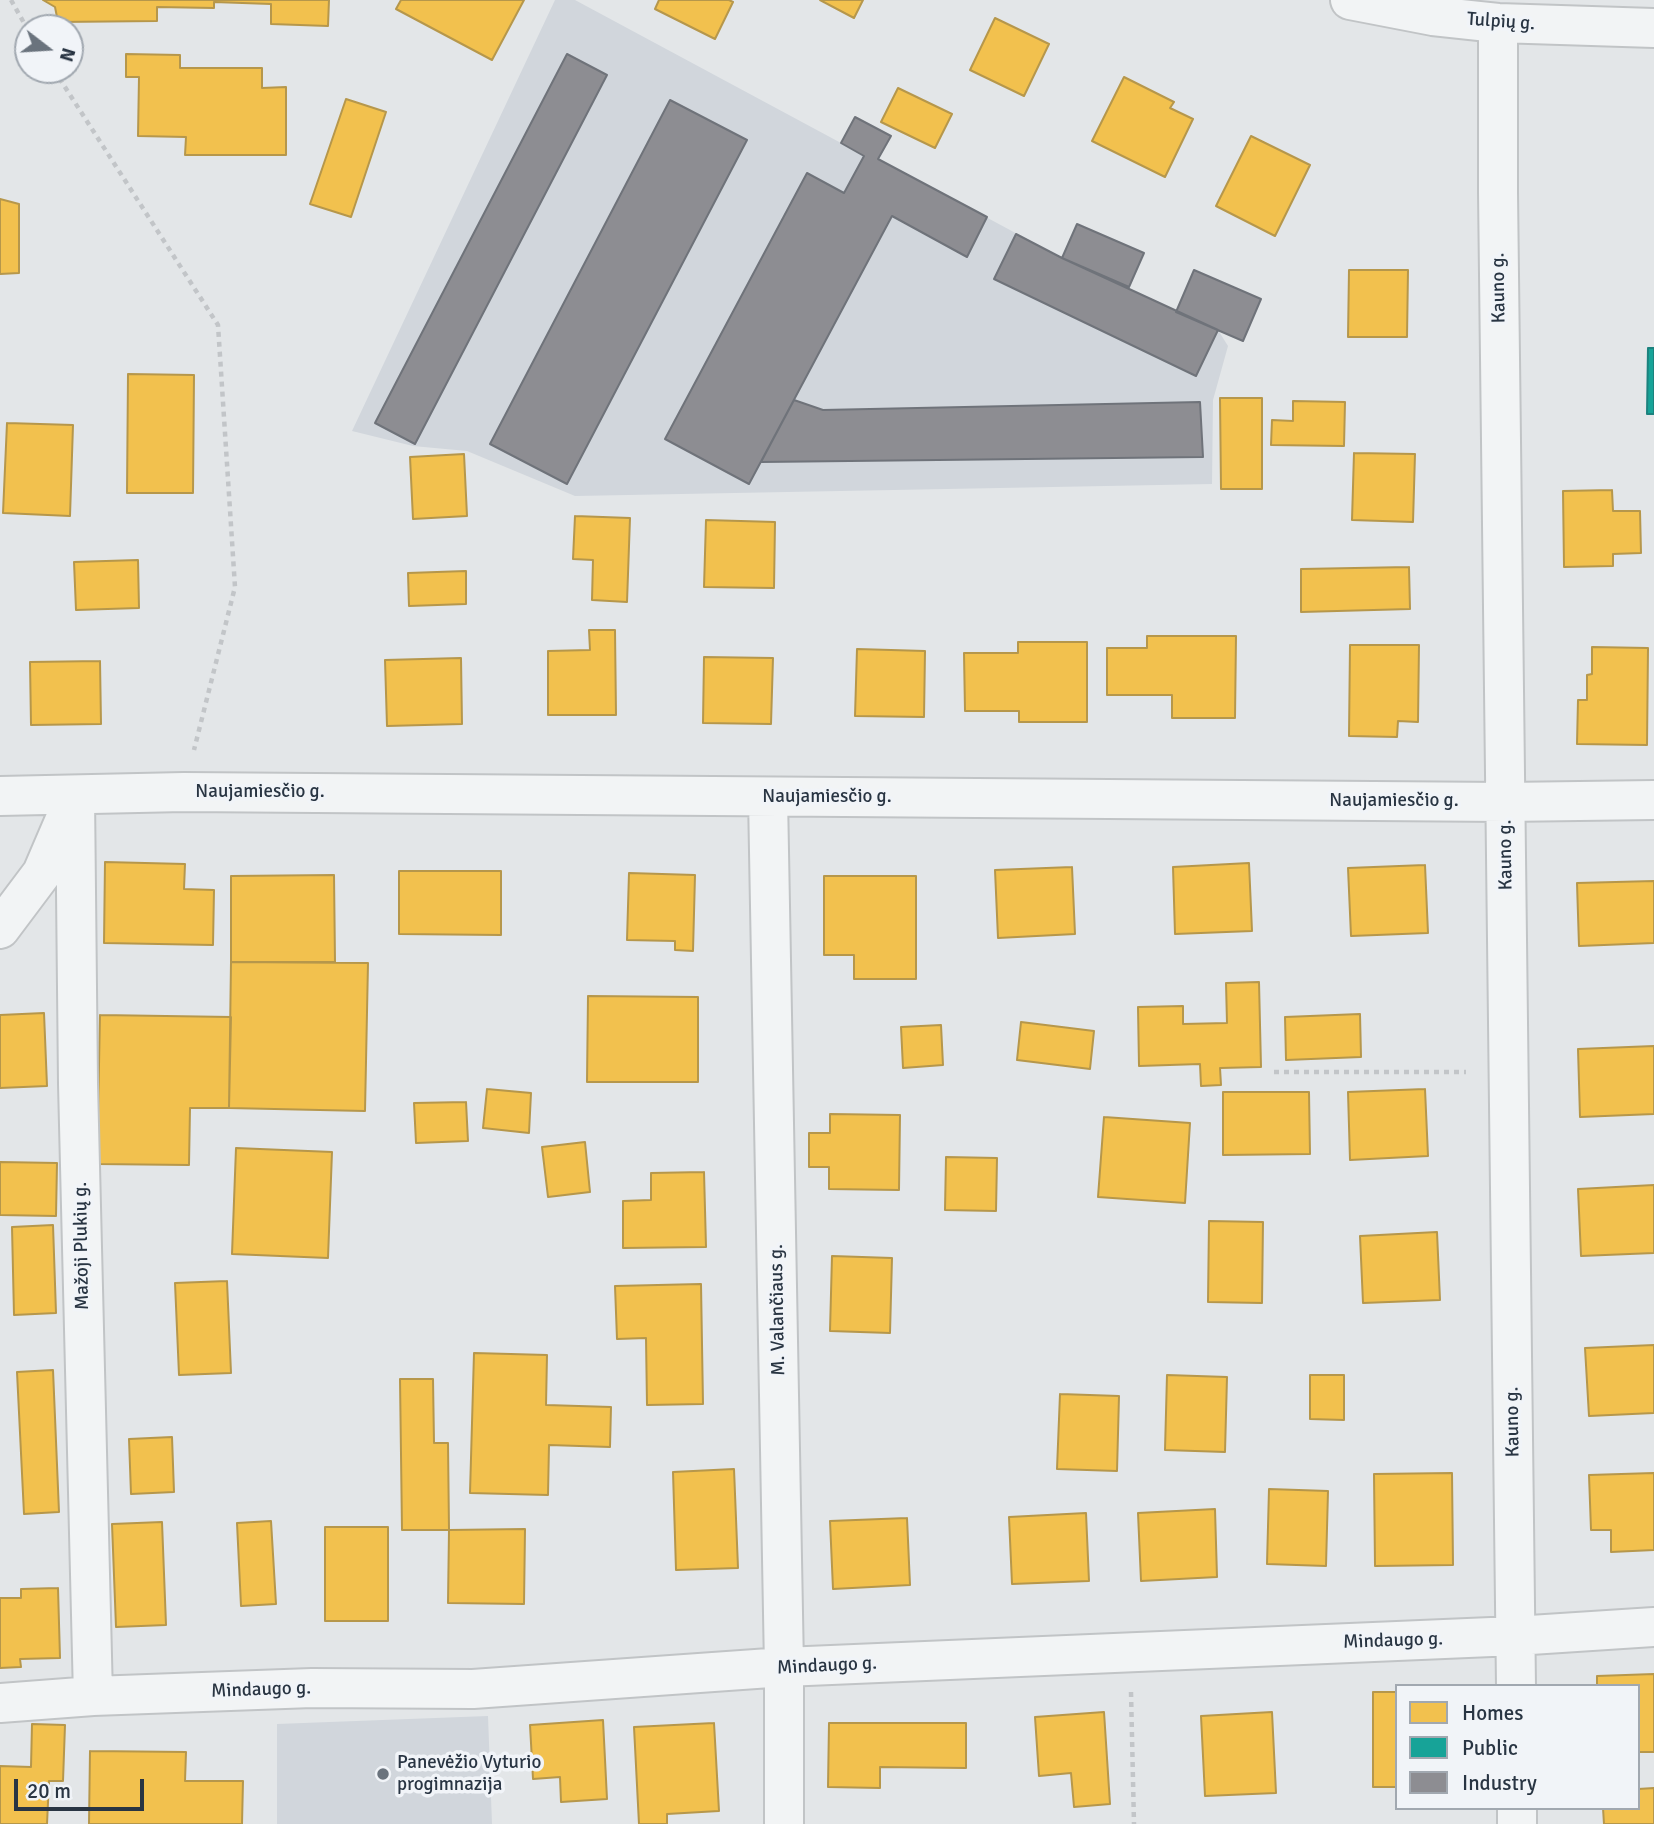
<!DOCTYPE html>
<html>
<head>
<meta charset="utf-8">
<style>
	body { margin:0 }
	#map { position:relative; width:1654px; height:1824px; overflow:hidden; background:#e3e6e8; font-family:Signika,sans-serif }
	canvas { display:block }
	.legend { position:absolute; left:1395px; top:1684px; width:245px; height:126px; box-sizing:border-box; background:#f1f4f8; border:2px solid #a1a8b0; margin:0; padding:9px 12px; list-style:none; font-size:21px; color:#293543 }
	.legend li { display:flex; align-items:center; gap:14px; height:35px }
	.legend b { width:35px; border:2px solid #a1a8b0 }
	.north { position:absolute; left:14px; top:14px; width:70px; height:70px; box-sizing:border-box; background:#f1f4f8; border:2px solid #a1a8b0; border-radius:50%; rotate:107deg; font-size:19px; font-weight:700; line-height:28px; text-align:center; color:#293543 }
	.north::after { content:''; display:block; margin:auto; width:24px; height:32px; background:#6a737d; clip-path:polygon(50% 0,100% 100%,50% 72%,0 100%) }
	.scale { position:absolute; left:14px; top:1779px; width:130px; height:32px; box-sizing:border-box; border:4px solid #293543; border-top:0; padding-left:9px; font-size:21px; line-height:24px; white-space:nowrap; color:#293543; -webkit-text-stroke:5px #f1f4f8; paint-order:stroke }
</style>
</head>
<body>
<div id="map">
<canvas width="1654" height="1824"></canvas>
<ul class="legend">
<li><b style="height:19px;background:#f2c14e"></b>Homes</li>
<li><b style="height:19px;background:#17a398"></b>Public</li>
<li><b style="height:19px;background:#8d8d92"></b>Industry</li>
</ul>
<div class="north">N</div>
<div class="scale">20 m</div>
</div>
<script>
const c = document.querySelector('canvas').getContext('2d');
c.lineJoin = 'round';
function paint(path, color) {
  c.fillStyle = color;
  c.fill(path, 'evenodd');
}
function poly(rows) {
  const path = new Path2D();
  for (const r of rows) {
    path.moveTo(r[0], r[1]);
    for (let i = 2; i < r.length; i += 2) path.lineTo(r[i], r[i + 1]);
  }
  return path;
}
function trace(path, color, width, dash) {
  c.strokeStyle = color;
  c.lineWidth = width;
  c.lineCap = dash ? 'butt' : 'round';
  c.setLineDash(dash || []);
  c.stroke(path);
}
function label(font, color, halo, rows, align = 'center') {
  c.font = font + ' Signika,sans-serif';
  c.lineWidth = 7;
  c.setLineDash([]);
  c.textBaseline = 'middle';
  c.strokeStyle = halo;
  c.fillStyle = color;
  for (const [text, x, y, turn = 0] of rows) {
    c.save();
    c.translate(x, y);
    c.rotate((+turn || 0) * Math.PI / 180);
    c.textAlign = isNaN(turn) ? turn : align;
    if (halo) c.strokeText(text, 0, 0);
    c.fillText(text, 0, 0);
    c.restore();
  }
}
paint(poly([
	[555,0,575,0,841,143,864,156,878,159,1062,258,1218,330,1228,346,1213,400,1212,484,575,496,467,451,413,446,352,431],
	[488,1716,492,1824,277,1824,277,1724]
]), '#d1d6dc');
const homes = poly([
	[43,0,329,0,328,26,271,24,271,4,214,2,214,8,157,7,157,21,58,22,55,7,43,0],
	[401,0,524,0,492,60,396,9,401,0],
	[659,0,729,0,733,2,715,39,655,9,659,0],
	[820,0,863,0,854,18,820,0],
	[995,18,1049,44,1024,96,970,70,995,18],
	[126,54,180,55,180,68,262,68,262,88,286,87,286,155,185,155,186,137,138,136,139,77,126,77,126,54],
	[1124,77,1174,102,1170,108,1193,119,1165,177,1092,141,1124,77],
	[898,88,952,114,935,148,881,122,898,88],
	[346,99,386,112,351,217,310,204,346,99],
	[1251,136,1310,165,1275,236,1216,206,1251,136],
	[0,199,19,204,19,273,0,274,0,199],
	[1349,270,1408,270,1407,337,1348,337,1349,270],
	[128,374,194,375,193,493,127,493,128,374],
	[1220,398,1262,398,1262,489,1221,489,1220,398],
	[1293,401,1345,402,1344,446,1271,445,1272,420,1293,421,1293,401],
	[7,423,73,425,70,516,3,513,7,423],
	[1354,453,1415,454,1413,522,1352,520,1354,453],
	[464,454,467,516,413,519,410,457,464,454],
	[1612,490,1613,511,1640,511,1641,553,1613,554,1613,566,1564,567,1563,491,1612,490],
	[575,516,630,518,627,602,592,600,593,560,573,559,575,516],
	[706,520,775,522,774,588,704,587,706,520],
	[138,560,139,608,76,610,74,562,138,560],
	[1409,567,1410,609,1301,612,1301,569,1409,567],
	[466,571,466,604,409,606,408,573,466,571],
	[589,630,615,630,616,715,548,715,548,651,590,650,589,630],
	[1147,636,1236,636,1235,718,1172,718,1172,695,1107,695,1107,648,1147,648,1147,636],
	[1018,642,1087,642,1087,722,1019,722,1019,711,965,711,964,653,1018,653,1018,642],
	[1350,645,1419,645,1418,722,1398,721,1397,737,1349,736,1350,645],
	[1592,647,1648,648,1647,745,1577,744,1578,700,1587,700,1587,675,1592,674,1592,647],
	[857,649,925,651,924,717,855,716,857,649],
	[704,657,773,658,771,724,703,723,704,657],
	[461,658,462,724,387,726,385,660,461,658],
	[100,661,101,724,31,725,30,662,100,661],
	[105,862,185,864,184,889,214,890,213,945,104,943,105,862],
	[1249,863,1252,931,1175,934,1173,867,1249,863],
	[1425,865,1428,933,1351,936,1348,868,1425,865],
	[1072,867,1075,934,998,938,995,870,1072,867],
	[399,871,501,871,501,935,399,934,399,871],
	[629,873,695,875,693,951,675,950,675,941,627,940,629,873],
	[334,875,335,962,231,962,231,876,334,875],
	[824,876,916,876,916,979,854,979,854,955,824,955,824,876],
	[1654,881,1654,943,1579,946,1577,883,1654,881],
	[231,962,368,963,365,1111,229,1108,231,962],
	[1259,982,1261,1067,1220,1068,1221,1085,1201,1086,1200,1064,1139,1066,1138,1007,1183,1006,1183,1024,1227,1023,1226,983,1259,982],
	[588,996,698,997,698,1082,587,1082,588,996],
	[44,1013,47,1086,0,1088,0,1015,44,1013],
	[1360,1014,1361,1057,1286,1060,1285,1017,1360,1014],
	[100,1015,231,1017,229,1108,190,1108,189,1165,97,1164,100,1015],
	[1021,1022,1094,1031,1090,1069,1017,1060,1021,1022],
	[941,1025,943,1065,903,1068,901,1027,941,1025],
	[1654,1046,1654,1114,1580,1117,1578,1049,1654,1046],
	[487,1089,531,1093,529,1133,483,1128,487,1089],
	[1425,1089,1428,1156,1350,1160,1348,1092,1425,1089],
	[1223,1092,1309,1092,1310,1154,1223,1155,1223,1092],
	[466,1102,468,1141,416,1143,414,1103,466,1102],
	[830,1114,900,1115,899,1190,829,1189,829,1167,809,1167,809,1133,830,1133,830,1114],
	[1104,1117,1190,1123,1185,1203,1098,1197,1104,1117],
	[585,1142,590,1192,548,1197,542,1147,585,1142],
	[236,1148,332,1152,328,1258,232,1254,236,1148],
	[946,1157,997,1158,996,1211,945,1210,946,1157],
	[0,1162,57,1163,56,1216,0,1215,0,1162],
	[704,1172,706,1247,623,1248,623,1201,651,1200,651,1173,704,1172],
	[1654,1185,1654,1253,1581,1256,1578,1189,1654,1185],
	[1209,1221,1263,1222,1262,1303,1208,1302,1209,1221],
	[53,1225,56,1313,14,1315,12,1227,53,1225],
	[1437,1232,1440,1300,1363,1303,1360,1236,1437,1232],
	[832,1256,892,1258,890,1333,830,1331,832,1256],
	[227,1281,231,1373,179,1375,175,1283,227,1281],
	[701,1284,703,1404,647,1405,646,1338,617,1339,615,1286,701,1284],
	[1654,1345,1654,1413,1589,1416,1585,1348,1654,1345],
	[474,1353,547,1355,546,1405,611,1407,610,1447,549,1445,548,1495,470,1493,474,1353],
	[53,1370,59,1512,24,1514,17,1372,53,1370],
	[1167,1375,1227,1377,1225,1452,1165,1450,1167,1375],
	[1310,1375,1344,1375,1344,1420,1310,1419,1310,1375],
	[400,1379,433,1379,434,1443,448,1443,449,1530,402,1530,400,1379],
	[1060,1394,1119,1396,1117,1471,1057,1469,1060,1394],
	[172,1437,174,1492,131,1494,129,1439,172,1437],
	[734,1469,738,1568,676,1570,673,1472,734,1469],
	[1452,1473,1453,1565,1375,1566,1374,1474,1452,1473],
	[1654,1473,1654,1550,1611,1552,1611,1530,1591,1530,1589,1475,1654,1473],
	[1269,1489,1328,1491,1326,1566,1267,1564,1269,1489],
	[1215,1509,1217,1577,1141,1581,1138,1513,1215,1509],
	[1086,1513,1089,1581,1012,1584,1009,1517,1086,1513],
	[907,1518,910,1585,833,1589,830,1521,907,1518],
	[271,1521,276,1604,241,1606,237,1523,271,1521],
	[162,1522,166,1625,116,1627,112,1524,162,1522],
	[325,1527,388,1527,388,1621,325,1621,325,1527],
	[525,1529,524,1604,448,1603,449,1530,525,1529],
	[58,1588,60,1658,20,1659,21,1667,0,1668,0,1598,21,1598,21,1589,58,1588],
	[1654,1674,1654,1752,1638,1752,1638,1686,1597,1686,1597,1676,1654,1674],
	[1373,1692,1397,1692,1397,1787,1373,1787,1373,1692],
	[1104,1712,1110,1804,1074,1807,1071,1773,1039,1776,1035,1717,1104,1712],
	[1272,1712,1276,1793,1205,1796,1201,1716,1272,1712],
	[603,1720,607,1799,561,1802,560,1777,533,1779,530,1725,603,1720],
	[714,1723,719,1811,667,1814,667,1824,639,1824,634,1727,714,1723],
	[829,1723,966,1723,966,1768,880,1767,880,1788,828,1787,829,1723],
	[32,1724,65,1725,63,1781,49,1781,47,1824,0,1824,0,1766,31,1767,32,1724],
	[90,1751,186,1752,185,1781,243,1781,242,1824,89,1824,90,1751],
	[1654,1788,1654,1824,1604,1824,1603,1808,1638,1808,1638,1789,1654,1788]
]);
paint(homes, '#f2c14e');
trace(homes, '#b6974b', 2);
const public = poly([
	[1648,348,1654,348,1654,414,1647,414,1648,348]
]);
paint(public, '#17a398');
trace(public, '#1c827e', 2);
const industry = poly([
	[567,54,607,75,415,444,375,423,567,54],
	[670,100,747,140,567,484,490,444,670,100],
	[855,117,891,136,878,159,987,217,967,257,892,216,749,484,665,439,807,173,844,193,864,156,841,143,855,117],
	[1077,224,1144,253,1129,287,1062,258,1077,224],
	[1016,234,1062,258,1218,330,1196,376,994,279,1016,234],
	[1194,270,1261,299,1243,341,1176,312,1194,270],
	[794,400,823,410,1200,402,1203,457,761,462,794,400]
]);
paint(industry, '#8d8d92');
trace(industry, '#6f737a', 2);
const street = poly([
	[1350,0,1433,16,1498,23,1654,28],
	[1498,23,1498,192,1516,1686],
	[75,795,78,1084,93,1696],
	[0,796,184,792,1505,802,1654,800],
	[768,797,784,1667,784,1824],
	[0,929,42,873,69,810],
	[0,1703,93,1696,312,1688,473,1689,784,1667,1515,1636,1654,1627],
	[1517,1808,1517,1824]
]);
trace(street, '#c1c4c6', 42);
trace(poly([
	[11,0,28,30],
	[54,70,218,325,235,587,194,750],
	[1274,1072,1466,1072],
	[1131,1692,1134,1824]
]), '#c2c5c8', 4.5, [5, 5]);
trace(street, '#f2f4f5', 38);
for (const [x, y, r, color] of [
	[383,1774,7,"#6a737d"]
]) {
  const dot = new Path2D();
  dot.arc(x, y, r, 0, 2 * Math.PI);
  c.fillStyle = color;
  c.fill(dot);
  trace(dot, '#f1f4f8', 2.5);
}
label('19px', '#293543', '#f1f4f8', [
	["Tulpių g.",1501,22,4],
	["Kauno g.",1499,288,-91],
	["Naujamiesčio g.",260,792],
	["Naujamiesčio g.",827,797],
	["Naujamiesčio g.",1394,801],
	["Kauno g.",1506,855,-91],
	["Mažoji Plukių g.",82,1246,-91],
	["M. Valančiaus g.",778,1310,-91],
	["Kauno g.",1513,1422,-91],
	["Mindaugo g.",1393,1641,-2],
	["Mindaugo g.",827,1666,-3],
	["Mindaugo g.",261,1690,-2]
]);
label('19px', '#293543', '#f1f4f8', [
	["Panevėžio Vyturio",397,1763],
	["progimnazija",397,1785]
], 'left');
</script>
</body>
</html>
